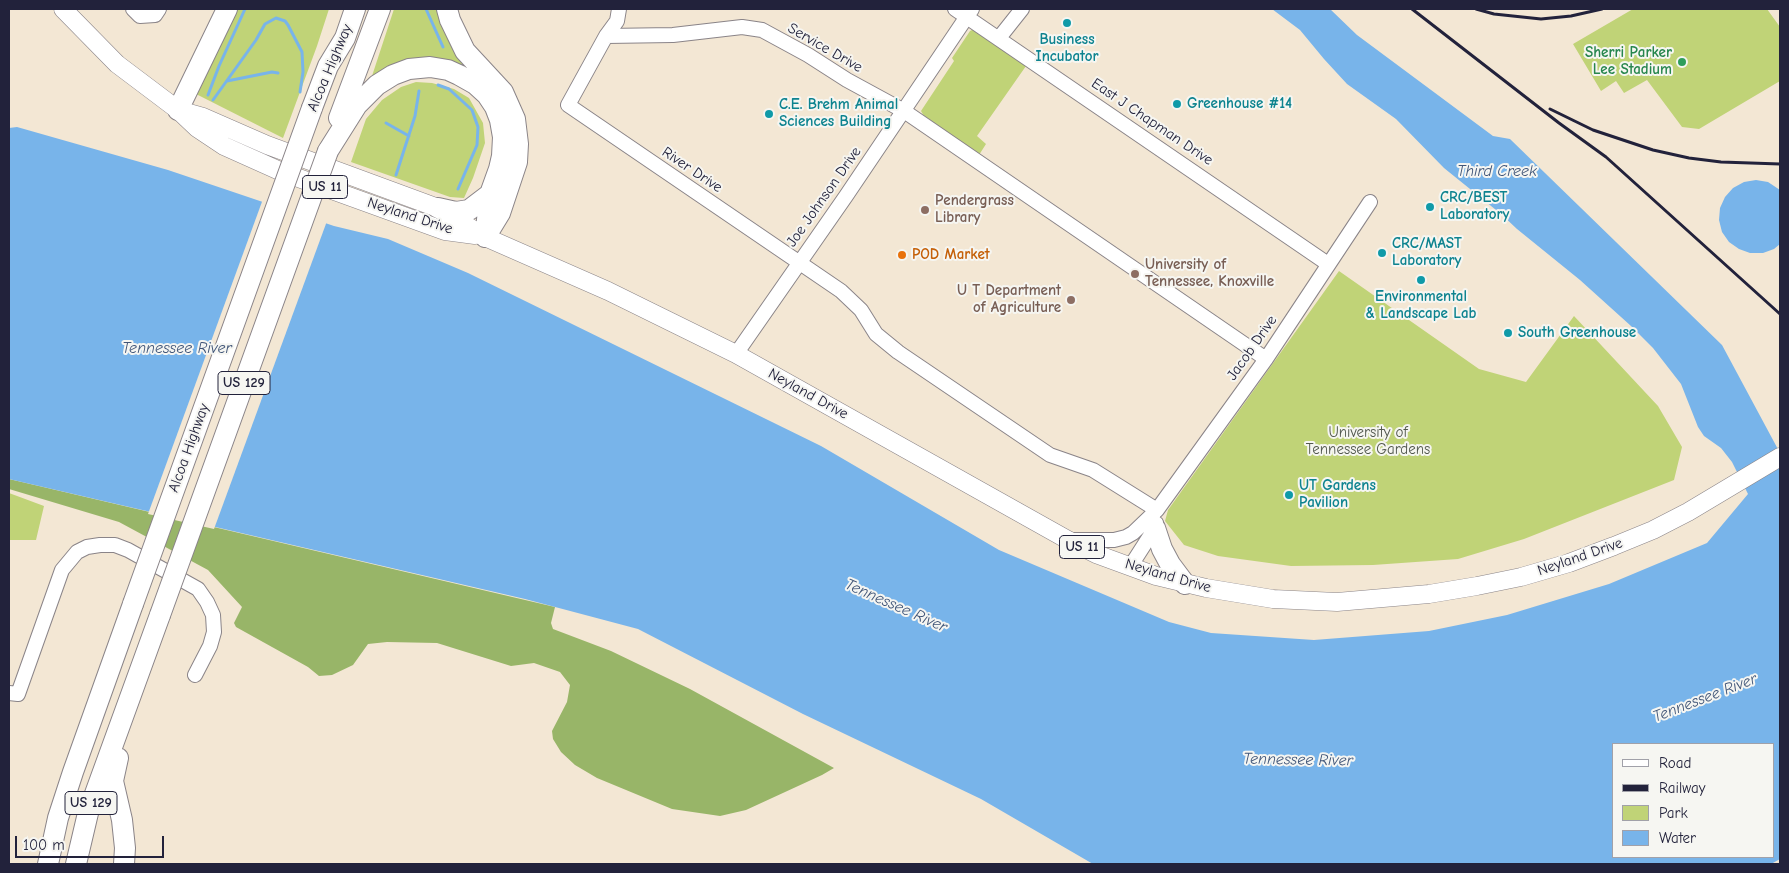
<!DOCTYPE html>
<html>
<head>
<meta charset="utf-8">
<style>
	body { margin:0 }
	#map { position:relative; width:1789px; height:873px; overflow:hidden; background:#f3e7d4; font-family:"Comic Neue",sans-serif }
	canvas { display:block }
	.frame { position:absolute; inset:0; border:10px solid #22223b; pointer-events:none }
	.legend { position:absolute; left:1612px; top:743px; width:162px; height:115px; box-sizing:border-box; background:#f6f6f2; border:1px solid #a1a1a9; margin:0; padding:6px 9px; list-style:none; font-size:15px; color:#22223b }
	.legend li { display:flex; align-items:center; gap:10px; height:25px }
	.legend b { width:25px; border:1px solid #a1a1a9 }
	.scale { position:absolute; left:15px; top:836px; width:149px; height:22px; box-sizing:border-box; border:2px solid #22223b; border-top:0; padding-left:6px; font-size:15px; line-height:18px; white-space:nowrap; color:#22223b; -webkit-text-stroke:4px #f6f6f2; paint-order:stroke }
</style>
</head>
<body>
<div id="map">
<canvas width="1789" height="873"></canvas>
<div class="frame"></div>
<ul class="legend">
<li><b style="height:6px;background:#fff"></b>Road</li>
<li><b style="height:6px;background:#22223b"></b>Railway</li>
<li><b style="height:14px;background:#c0d377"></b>Park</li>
<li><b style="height:14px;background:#78b4ea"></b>Water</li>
</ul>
<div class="scale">100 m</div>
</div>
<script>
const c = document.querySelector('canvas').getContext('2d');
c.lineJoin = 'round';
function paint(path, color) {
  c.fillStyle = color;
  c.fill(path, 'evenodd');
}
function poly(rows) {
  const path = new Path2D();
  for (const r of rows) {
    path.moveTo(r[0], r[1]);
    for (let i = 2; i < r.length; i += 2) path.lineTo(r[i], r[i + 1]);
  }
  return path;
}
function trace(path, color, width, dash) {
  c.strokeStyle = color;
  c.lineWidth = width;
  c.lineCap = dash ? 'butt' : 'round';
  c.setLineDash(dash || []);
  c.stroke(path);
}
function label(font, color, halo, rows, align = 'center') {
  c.font = font + ' "Comic Neue",sans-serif';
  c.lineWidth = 4;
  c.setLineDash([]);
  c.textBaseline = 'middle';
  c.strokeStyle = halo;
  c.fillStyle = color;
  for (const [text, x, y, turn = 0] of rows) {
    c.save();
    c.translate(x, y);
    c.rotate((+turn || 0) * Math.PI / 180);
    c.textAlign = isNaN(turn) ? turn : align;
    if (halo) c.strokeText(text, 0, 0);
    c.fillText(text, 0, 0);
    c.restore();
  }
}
paint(poly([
	[236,9,329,9,317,46,283,138,196,94],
	[394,9,441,9,507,130,459,68,382,71,372,76],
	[1633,9,1767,9,1780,27,1780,81,1699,129,1682,127,1647,80,1624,93,1616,81,1601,91,1573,44],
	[974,29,1026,66,977,136,986,144,979,155,924,116,921,111,954,61,952,58,970,31],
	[416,82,432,83,454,89,469,98,483,123,485,143,473,178,464,198,450,197,351,162,366,119,382,100,401,87],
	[1339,271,1479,369,1526,382,1574,316,1658,406,1682,447,1674,480,1524,539,1458,559,1373,565,1291,566,1218,556,1184,545,1165,521,1168,510],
	[9,493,44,506,36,540,9,540]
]), '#c0d377');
paint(poly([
	[9,479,555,607,551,623,553,629,611,651,690,689,834,768,822,775,746,810,720,816,672,809,597,778,575,765,561,752,553,739,552,731,567,702,570,685,560,672,534,663,511,666,437,643,387,642,368,644,353,665,332,675,319,676,308,667,236,627,234,623,242,607,208,570,119,522,9,489]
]), '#98b568');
paint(poly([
	[1272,9,1330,9,1357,35,1493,136,1510,139,1722,345,1780,453,1780,859,1771,864,1093,864,981,799,803,714,638,629,525,599,9,479,9,128,17,127,168,170,334,226,388,239,468,273,821,446,999,550,1169,622,1211,633,1314,640,1429,631,1507,615,1609,584,1707,543,1748,494,1732,462,1721,448,1704,436,1698,427,1681,384,1653,348,1631,326,1580,280,1517,229,1501,214,1444,168,1396,119,1347,84,1324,59,1300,30],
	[1613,744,1773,744,1773,857,1613,857],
	[1756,180,1768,182,1780,190,1780,244,1774,249,1763,253,1750,253,1739,249,1729,242,1722,232,1719,220,1720,208,1725,197,1733,188,1744,182]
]), '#78b4ea');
paint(poly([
	[263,199,327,221,214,529,148,514]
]), '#f3e7d4');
trace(poly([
	[426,9,443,47],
	[227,81,272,72,278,73],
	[438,85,449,89,472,110,478,127,477,145,458,189],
	[208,95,219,66,245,9],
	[213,100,256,40,265,24,276,18,285,21,288,25,302,52,303,72,300,92],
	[386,123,409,136],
	[396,175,415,116,419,91]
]), '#78b4ea', 3);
const minor = poly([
	[133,9,140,16,155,15,159,9],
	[619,9,617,21,606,36,568,105,841,291,861,310,876,334,898,352,1050,455,1093,470,1157,510],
	[955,9,1328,264],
	[606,36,673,35,742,27,762,30,808,55,847,80,904,111,1266,359],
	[999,38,1022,9],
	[736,354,846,196,972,9],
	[1071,540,1114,540,1126,537,1133,533,1157,510,1266,359,1370,202],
	[1130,567,1155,528,1156,523],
	[9,693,18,694,62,570,77,552,87,547,100,545,115,545,128,550,198,589,207,602,213,615,214,632,210,646,195,675]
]);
const major = poly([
	[63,9,117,64,178,110,197,128,224,146,282,172,445,231,475,235],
	[178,110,203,117,267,145,438,208,485,237,608,291,736,354,1068,540,1096,554,1156,576,1206,588,1273,599,1337,602,1429,594,1477,586,1521,577,1569,563,1614,546,1653,530,1688,512,1780,457]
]);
const highway = poly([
	[447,9,450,20,465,51,503,92,515,119,518,144,517,162,500,213,489,231],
	[312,108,328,66,345,38,355,9],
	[178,110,227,9],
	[339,118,380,9],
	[328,151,357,105,377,85,393,75,409,69,430,67,448,70,459,75,475,84,487,95,495,107,500,120,503,137,502,156,499,169,490,194,485,237],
	[438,208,456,212,469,210,490,194],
	[1155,528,1162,549,1170,564,1185,584],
	[118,758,113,781,122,820,125,848,124,864],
	[48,864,58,818,73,772,133,604],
	[76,864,88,813,160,615]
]);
trace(minor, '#8a8488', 16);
trace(major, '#8a8488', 19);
trace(highway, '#8a8488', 22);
trace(minor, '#fff', 14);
trace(major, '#fff', 18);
trace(highway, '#fff', 20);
trace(poly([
	[1412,9,1559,123,1606,157,1780,314],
	[1476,9,1494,14,1541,19,1571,16,1602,9],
	[1550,109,1593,130,1653,150,1689,158,1721,162,1780,164]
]), '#22223b', 3);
const highwayBridge = poly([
	[133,604,312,108],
	[160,615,328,151]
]);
trace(highwayBridge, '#8a8488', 22, []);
trace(highwayBridge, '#fff', 20);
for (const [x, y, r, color] of [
	[1067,23,5,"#0f9aa8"],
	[1682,62,5,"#2e9e5b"],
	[1177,104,5,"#0f9aa8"],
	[769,114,5,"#0f9aa8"],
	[1430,207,5,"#0f9aa8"],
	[925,210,5,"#8d6e63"],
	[1382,253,5,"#0f9aa8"],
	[902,255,5,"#e8710a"],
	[1135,274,5,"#8d6e63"],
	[1421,280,5,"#0f9aa8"],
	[1071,300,5,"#8d6e63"],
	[1508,333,5,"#0f9aa8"],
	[1289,495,5,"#0f9aa8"]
]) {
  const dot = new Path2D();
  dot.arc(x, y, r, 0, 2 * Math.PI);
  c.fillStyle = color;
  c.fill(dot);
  trace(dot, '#f6f6f2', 2);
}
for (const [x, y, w] of [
	[325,187,45],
	[244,383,52],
	[1082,547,45],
	[91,803,52]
]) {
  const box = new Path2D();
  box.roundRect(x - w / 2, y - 11.5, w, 23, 4);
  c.fillStyle = '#f6f6f2';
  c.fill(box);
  trace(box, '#22223b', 1);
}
label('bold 14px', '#22223b', null, [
	["US 11",325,187],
	["US 129",244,383],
	["US 11",1082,547],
	["US 129",91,803]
]);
label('bold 15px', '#0d838f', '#f6f6f2', [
	["Business",1067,40,"center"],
	["Incubator",1067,57,"center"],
	["Greenhouse #14",1187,104],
	["C.E. Brehm Animal",779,105],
	["Sciences Building",779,122],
	["CRC/BEST",1440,198],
	["Laboratory",1440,215],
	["CRC/MAST",1392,244],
	["Laboratory",1392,261],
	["Environmental",1421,297,"center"],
	["& Landscape Lab",1421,314,"center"],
	["South Greenhouse",1518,333],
	["UT Gardens",1299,486],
	["Pavilion",1299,503]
], 'left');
label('15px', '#22223b', '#f6f6f2', [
	["Service Drive",825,48,30],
	["Alcoa Highway",330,68,-67],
	["East J Chapman Drive",1152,122,34],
	["River Drive",692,170,34],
	["Joe Johnson Drive",824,197,-55],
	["Neyland Drive",410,216,18],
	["Jacob Drive",1252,348,-55],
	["Neyland Drive",808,394,29],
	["Alcoa Highway",189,448,-70],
	["Neyland Drive",1580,557,-19],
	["Neyland Drive",1168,576,16]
]);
label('bold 15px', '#27864d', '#f6f6f2', [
	["Sherri Parker",1672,53],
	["Lee Stadium",1672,70]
], 'right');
label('bold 15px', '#785e54', '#f6f6f2', [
	["Pendergrass",935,201],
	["Library",935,218],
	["University of",1145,265],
	["Tennessee, Knoxville",1145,282],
	["U T Department",1061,291,"right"],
	["of Agriculture",1061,308,"right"]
], 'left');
label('bold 15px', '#c56008', '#f6f6f2', [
	["POD Market",912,255]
], 'left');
label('15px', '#51574d', '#f6f6f2', [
	["University of",1368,433],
	["Tennessee Gardens",1368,450]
]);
label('italic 16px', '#405578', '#f6f6f2', [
	["Third Creek",1497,171],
	["Tennessee River",177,348],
	["Tennessee River",896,606,24],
	["Tennessee River",1705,698,-21],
	["Tennessee River",1298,760,1]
]);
</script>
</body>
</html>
